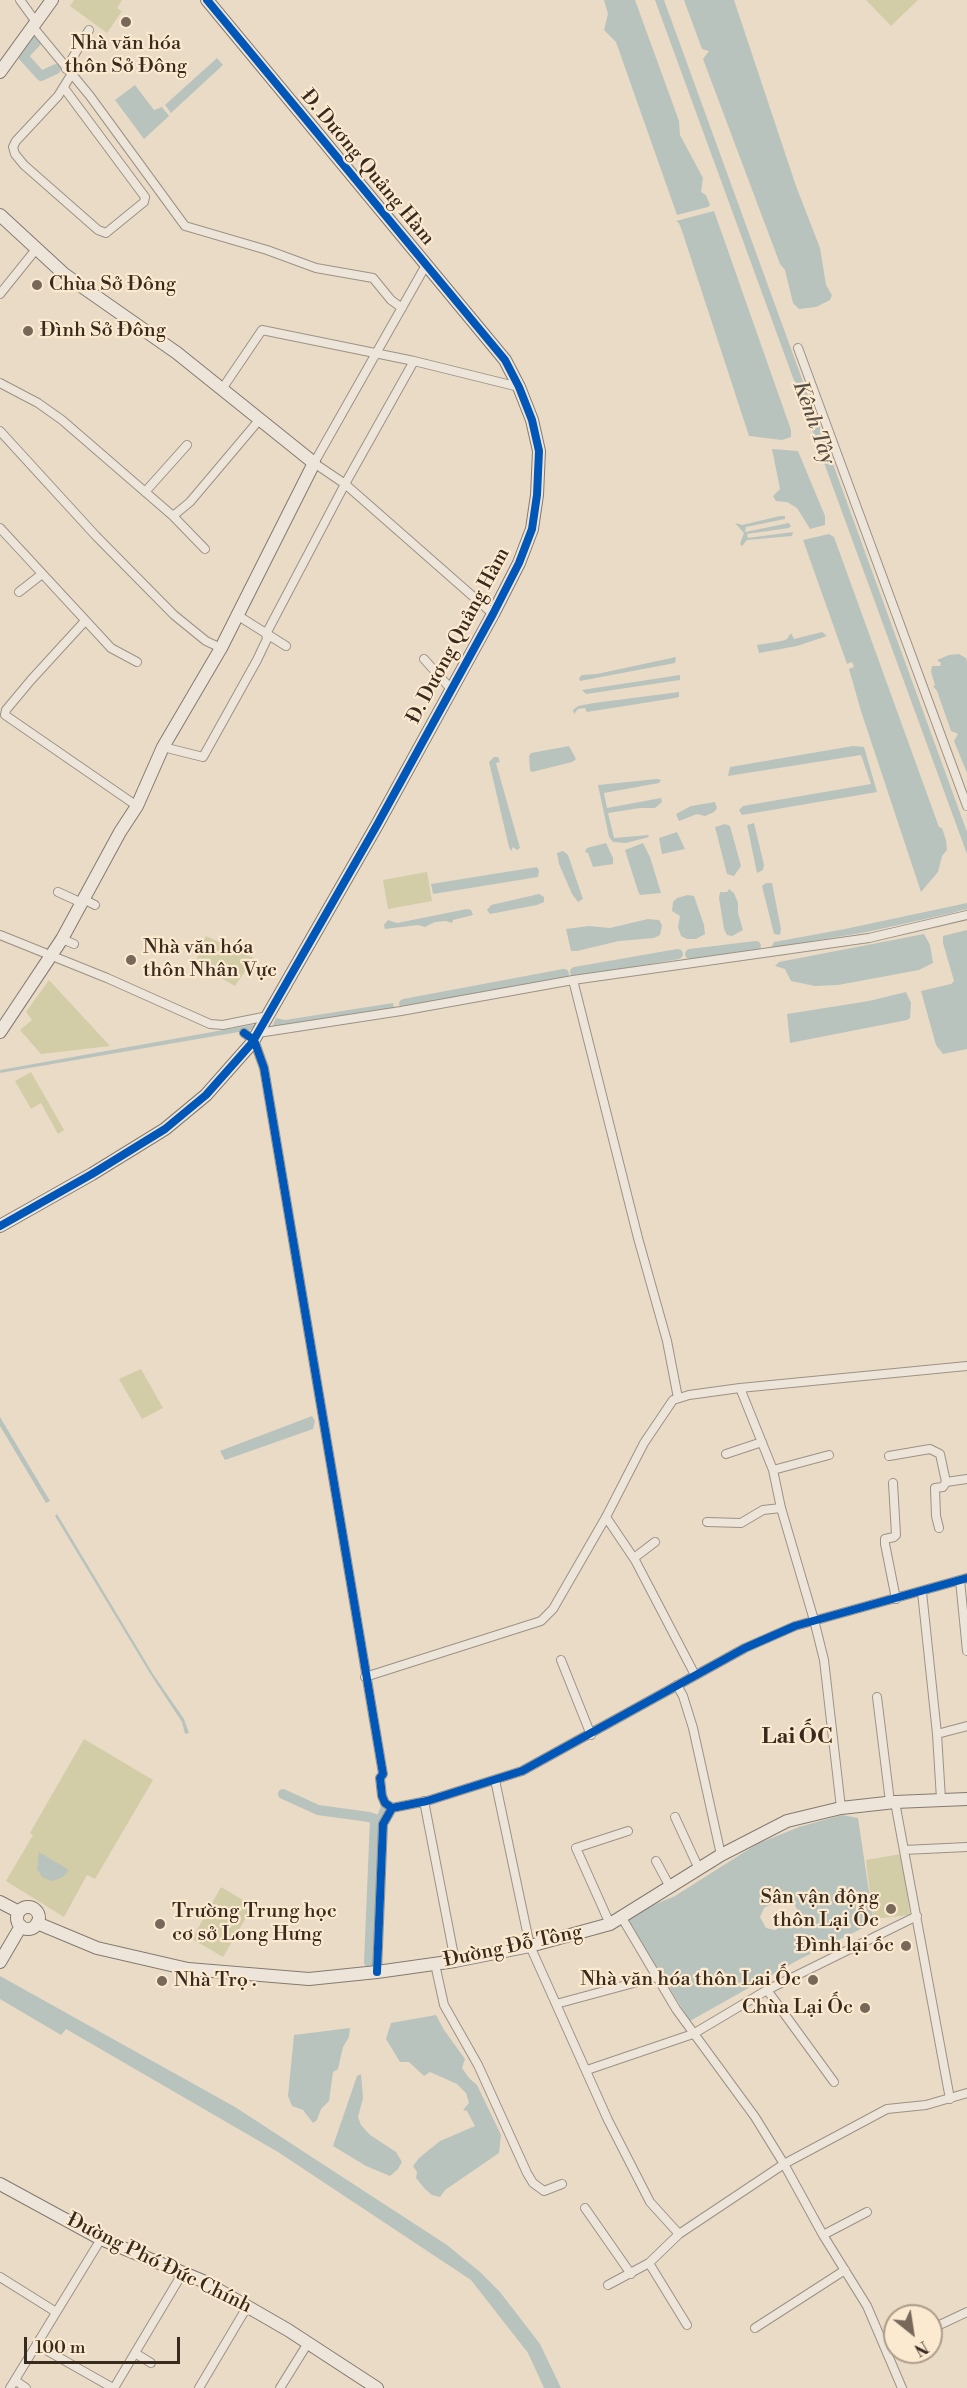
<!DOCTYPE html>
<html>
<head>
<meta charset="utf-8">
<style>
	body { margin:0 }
	#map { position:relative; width:967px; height:2388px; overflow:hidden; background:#eadbc6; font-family:"Libre Bodoni",serif }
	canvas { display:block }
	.north { position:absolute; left:883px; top:2304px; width:60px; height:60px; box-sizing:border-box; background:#fbe9d0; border:2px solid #ad9d89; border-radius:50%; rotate:150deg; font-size:16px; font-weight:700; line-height:24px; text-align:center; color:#392a1e }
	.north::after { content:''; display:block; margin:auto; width:21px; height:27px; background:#776859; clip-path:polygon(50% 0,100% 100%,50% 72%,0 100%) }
	.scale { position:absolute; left:24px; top:2337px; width:156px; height:27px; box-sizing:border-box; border:3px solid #392a1e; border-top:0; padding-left:8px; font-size:18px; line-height:21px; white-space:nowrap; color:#392a1e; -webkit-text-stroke:4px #fbe9d0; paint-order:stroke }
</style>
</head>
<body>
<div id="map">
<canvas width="967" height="2388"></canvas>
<div class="north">N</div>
<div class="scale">100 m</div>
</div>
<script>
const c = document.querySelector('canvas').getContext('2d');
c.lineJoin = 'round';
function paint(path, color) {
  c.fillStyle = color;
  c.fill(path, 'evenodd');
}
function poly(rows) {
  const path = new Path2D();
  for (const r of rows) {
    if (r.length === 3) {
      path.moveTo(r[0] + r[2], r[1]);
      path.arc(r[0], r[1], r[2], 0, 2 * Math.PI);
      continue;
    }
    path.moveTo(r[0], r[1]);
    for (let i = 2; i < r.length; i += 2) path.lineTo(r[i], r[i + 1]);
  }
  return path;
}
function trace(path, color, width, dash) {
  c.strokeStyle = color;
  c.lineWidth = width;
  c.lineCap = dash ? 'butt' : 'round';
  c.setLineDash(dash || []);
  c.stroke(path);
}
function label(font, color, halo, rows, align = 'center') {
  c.font = font + ' "Libre Bodoni",serif';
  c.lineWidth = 4.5;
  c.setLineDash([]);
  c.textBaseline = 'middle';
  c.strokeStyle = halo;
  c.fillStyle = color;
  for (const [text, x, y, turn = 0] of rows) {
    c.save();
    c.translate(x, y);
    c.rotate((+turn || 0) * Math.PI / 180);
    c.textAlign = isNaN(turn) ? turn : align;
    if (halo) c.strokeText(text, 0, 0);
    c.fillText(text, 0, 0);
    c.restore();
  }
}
paint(poly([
	[74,0,122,0,117,8,122,11,107,33,70,6],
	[866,0,918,0,891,26],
	[427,872,432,901,388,909,383,880],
	[206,936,254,958,235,986,195,963],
	[49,980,110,1046,41,1054,20,1030,32,1020,26,1012],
	[31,1072,64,1130,58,1134,41,1103,31,1109,15,1081],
	[141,1369,163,1408,142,1419,119,1379],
	[84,1739,153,1780,95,1879,87,1875,64,1917,6,1881,33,1835,30,1833],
	[901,1854,910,1915,873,1919,866,1860],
	[221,1887,253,1906,223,1957,192,1939]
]), '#d2cca7');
paint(poly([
	[604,0,635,0,679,121,680,135,703,178,701,192,706,195,710,205,708,207,677,215,616,42,604,30,608,14],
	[655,0,664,0,967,832,967,854],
	[684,0,734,0,796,186,820,248,826,285,832,295,830,300,816,307,799,309,793,303,785,270,780,264,703,59,709,51,702,49],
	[217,58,223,65,171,113,165,105],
	[135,85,154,110,162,107,169,116,144,139,115,100],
	[714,211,791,430,791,437,782,440,749,436,683,234,679,223,676,221],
	[772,449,798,451,825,516,825,525,810,529,797,508,787,502,776,501,773,496,780,489],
	[780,516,785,516,785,519,746,527,745,532,789,523,791,526,789,528,747,534,748,538,793,532,792,536,747,540,742,546,740,544,744,533,735,523,742,525],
	[829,534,834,537,939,827,942,828,946,840,947,850,942,856,938,872,921,892,861,711,849,669,854,667,852,662,847,664,803,540],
	[822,632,827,636,797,646,759,653,757,645,782,641,787,639,791,633,794,639],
	[959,654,966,658,967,662,967,773,954,741,958,734,951,731,937,691,933,686,935,685,931,672,932,666,940,666,941,663,937,660,949,655],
	[676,657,675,663,580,681,579,678,582,675,597,674],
	[680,675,680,680,586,694,582,690],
	[679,692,679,697,675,698,587,712,585,708,578,709,574,714,573,710,578,706,594,703],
	[569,746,576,759,572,762,532,772,530,770,529,756,531,753],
	[853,746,864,747,877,792,742,815,739,810,743,806,871,784,861,755,728,776,730,767],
	[494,757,498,757,500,762,496,763,520,848,517,850,513,847,511,851,509,847,489,762],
	[657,779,661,780,659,783,604,793,607,808,661,798,662,802,655,808,640,808,608,813,614,838,648,835,649,837,626,843,613,842,609,837,598,785],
	[715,802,717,808,714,812,705,816,697,814,679,821,676,814,691,806],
	[754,823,764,865,763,870,757,873,747,825],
	[725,824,730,826,741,866,734,876,727,874,715,827],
	[677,832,685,849,662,854,659,838],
	[606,843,613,858,613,864,593,867,588,853,585,852,587,848],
	[643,843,650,857,661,893,640,895,638,891,625,850],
	[563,851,568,855,583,899,578,902,572,894,559,864,557,853],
	[537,867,539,871,538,877,433,894,431,884],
	[766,883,772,883,781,929,780,935,774,934,762,886],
	[729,889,734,893,738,903,738,913,743,930,732,936,727,935,724,929,719,898,720,892,727,892],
	[539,894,544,897,544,902,537,905,490,914,487,910,491,905],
	[688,895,694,896,704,925,705,934,696,939,687,939,681,936,678,927,680,916,672,911,673,902,677,898],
	[967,903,967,909,952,913,867,932,771,948,774,942,845,929],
	[467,909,471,910,473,915,453,920,452,923,446,921,435,922,425,927,418,925,385,929,384,925,388,920,397,923],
	[648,919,659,920,662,925,660,935,654,938,619,941,577,951,571,951,566,929,589,926,610,928],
	[967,930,967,1049,943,1054,936,1045,921,991,951,984,954,981,943,943,943,936],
	[924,934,930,945,933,963,919,970,838,985,815,986,791,981,785,969,775,966,779,962],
	[906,992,911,1003,910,1018,907,1020,790,1043,787,1014,869,1001],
	[393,1003,394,1008,272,1027,276,1018,285,1020],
	[257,1024,256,1029,0,1073,0,1070],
	[312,1416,315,1421,313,1429,225,1460,220,1451],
	[0,1417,50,1501,46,1503,0,1426],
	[57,1514,153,1674,184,1719,189,1733,185,1734,182,1722,151,1675,55,1516],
	[842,1815,858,1818,873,1919,869,1925,800,1959,690,2021,625,1917,675,1896,757,1844,799,1827],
	[783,1898,792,1900,798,1911,795,1919,775,1930,766,1928,760,1917,764,1908],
	[39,1852,69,1870,63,1877,53,1881,43,1878,37,1869],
	[0,1976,235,2107,447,2245,480,2272,500,2292,540,2344,561,2388,544,2388,528,2353,471,2280,278,2152,66,2029,61,2035,0,1999],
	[436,2015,444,2030,465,2059,462,2068,469,2078,477,2085,501,2135,499,2153,445,2190,440,2197,432,2195,425,2189,416,2178,417,2172,413,2166,419,2158,440,2141,475,2126,467,2111,463,2110,469,2103,466,2093,457,2084,430,2072,424,2076,409,2062,400,2062,386,2039,391,2023],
	[350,2028,349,2037,343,2047,338,2069,333,2072,329,2101,321,2109,317,2120,313,2123,303,2110,292,2106,288,2096,294,2035],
	[361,2074,363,2098,358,2117,361,2125,370,2135,396,2152,402,2162,398,2169,390,2176,366,2166,333,2146,357,2076]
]), '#b8c3be');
trace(poly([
	[38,40,23,56,41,76,56,69],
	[690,954,756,946],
	[575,972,678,954],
	[404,1004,564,974],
	[283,1794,318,1810,369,1817,375,1819,369,1962],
	[377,1830,386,1807]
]), '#b8c3be', 10);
const street = poly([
	[20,0,36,22],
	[33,27,90,96,185,226,267,250,316,268,373,278,391,300,402,308],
	[66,69,89,30],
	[64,88,145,197,144,202,106,233,98,230,24,165,15,154,13,147,16,141,58,96,71,75],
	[426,265,314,463,345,484,493,614],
	[0,294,37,248],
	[798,348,967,806],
	[0,383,38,403,62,420,173,516,205,549],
	[222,389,262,330,414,361,519,387],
	[0,431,96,536,174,615,206,641,221,648],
	[145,492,187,445],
	[173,516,190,502,260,419],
	[0,528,111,648,137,662],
	[19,592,42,574],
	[237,615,286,646],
	[85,621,31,680,6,710,5,715,137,806],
	[424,659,451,689],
	[163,747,203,757,257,660,267,639,266,634,345,484,414,361],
	[58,892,82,903],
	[85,900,95,905],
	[0,935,107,978,210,1024,223,1025,268,1016],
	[62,939,74,944],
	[573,980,638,1238,667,1341,678,1398],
	[244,1033,254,1040,264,1068,383,1774,380,1778,382,1796,385,1803,392,1808],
	[258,1033,401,1011,573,980,869,938,967,915],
	[740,1388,773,1470,781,1508,814,1620,824,1660,841,1808],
	[726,1454,762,1442],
	[889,1456,930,1449,940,1454,946,1482,967,1479],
	[773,1470,829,1455],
	[893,1483,896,1535,894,1537,885,1539,885,1544,896,1599],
	[606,1517,635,1560,695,1675],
	[707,1522,741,1523,763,1510,781,1508],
	[939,1528,936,1516,935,1488,943,1487,946,1482],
	[634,1558,655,1542],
	[960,1580,967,1651],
	[922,1592,937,1734,941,1799],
	[561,1660,591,1735],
	[365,1677,541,1621,553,1609,606,1517,644,1443,673,1400,689,1395,740,1388,967,1366],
	[677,1685,683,1696,693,1728,721,1855],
	[877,1697,890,1802],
	[937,1734,967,1726],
	[495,1780,530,1946,608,2120,650,2202,679,2234],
	[424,1801,455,1961],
	[895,1802,950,2099],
	[675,1817,699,1869],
	[904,1850,967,1847],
	[656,1861,670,1887],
	[622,1918,676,2009,755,2117,784,2164,823,2235,867,2306,902,2388],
	[610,1924,576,1848,628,1831],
	[435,1964,444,2005,478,2065,527,2173,533,2183,544,2191,562,2184],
	[377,1972,383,1824,392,1808,427,1801,522,1771,745,1648,795,1626,967,1578],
	[767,1990,834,2082],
	[556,2004,656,1977],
	[587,2070,693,2034,767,1990,917,1916],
	[585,2208,631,2274],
	[823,2235,867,2212],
	[649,2263,687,2325],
	[0,2277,56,2312],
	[608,2285,649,2263,679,2234,784,2164,887,2109,926,2105,967,2093],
	[755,2328,845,2270],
	[931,2329,967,2312],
	[37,2345,113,2388],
	[135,2353,151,2363],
	[16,2381,26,2388],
	[10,2388,101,2239],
	[114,2388,182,2274],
	[199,2388,247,2307],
	[280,2388,308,2343]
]);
const secondary = poly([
	[0,72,52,0],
	[0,215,64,274,177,353,314,463,221,648,163,747,137,806,120,832,62,939,0,1032],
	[0,1226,92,1174,165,1129,206,1095,252,1043,377,825,493,614,519,563,532,529,537,495,539,451,532,420,519,387,505,360,207,0],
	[0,1902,19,1912],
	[28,1918,11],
	[37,1923,97,1948,188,1969,309,1979,377,1972,455,1961,530,1946,610,1924,721,1855,787,1821,841,1808,895,1802,967,1799],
	[0,1962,21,1926],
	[0,2184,101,2239,203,2281,288,2330,377,2388]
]);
trace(street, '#9c9285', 10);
trace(secondary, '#847a6f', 14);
trace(street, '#ede5da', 8);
trace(secondary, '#ede5da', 12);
trace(poly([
	[244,1033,254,1040,264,1068,383,1774,380,1778,382,1796,385,1803,392,1808],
	[0,1226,92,1174,165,1129,206,1095,252,1043,377,825,493,614,519,563,532,529,537,495,539,451,532,420,519,387,505,360,207,0],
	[377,1972,383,1824,392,1808,427,1801,522,1771,745,1648,795,1626,967,1578]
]), '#0057b8', 8);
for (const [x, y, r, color] of [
	[126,22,6,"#776859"],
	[37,285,6,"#776859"],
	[28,331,6,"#776859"],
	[131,960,6,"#776859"],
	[891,1909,6,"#776859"],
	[160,1924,6,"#776859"],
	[906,1946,6,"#776859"],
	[813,1980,6,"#776859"],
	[162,1981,6,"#776859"],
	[865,2008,6,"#776859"]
]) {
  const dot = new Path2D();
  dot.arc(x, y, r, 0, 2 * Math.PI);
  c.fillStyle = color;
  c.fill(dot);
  trace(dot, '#fbe9d0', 2);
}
label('20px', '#392a1e', '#fbe9d0', [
	["Nhà văn hóa",126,44,"center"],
	["thôn Sở Đông",126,67,"center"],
	["Chùa Sở Đông",49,285],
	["Đình Sở Đông",40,331],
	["Nhà văn hóa",143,948],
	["thôn Nhân Vực",143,971],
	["Sân vận động",879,1898,"right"],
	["thôn Lại Ốc",879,1921,"right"],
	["Trường Trung học",172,1912],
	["cơ sở Long Hưng",172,1935],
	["Đình lại ốc",894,1946,"right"],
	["Nhà văn hóa thôn Lai Ốc",801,1980,"right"],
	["Nhà Trọ .",174,1981],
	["Chùa Lại Ốc",853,2008,"right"]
], 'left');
label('20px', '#392a1e', '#fbe9d0', [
	["Đ. Dương Quảng Hàm",367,168,50],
	["Đ. Dương Quảng Hàm",459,636,-62],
	["Đường Đỗ Tông",513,1947,-12],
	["Đường Phó Đức Chính",159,2264,26]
]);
label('italic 21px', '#544e45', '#fbe9d0', [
	["Kênh Tây",813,423,70]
]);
label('bold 22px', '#392a1e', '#fbe9d0', [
	["Lai ỐC",797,1738]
]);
</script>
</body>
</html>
